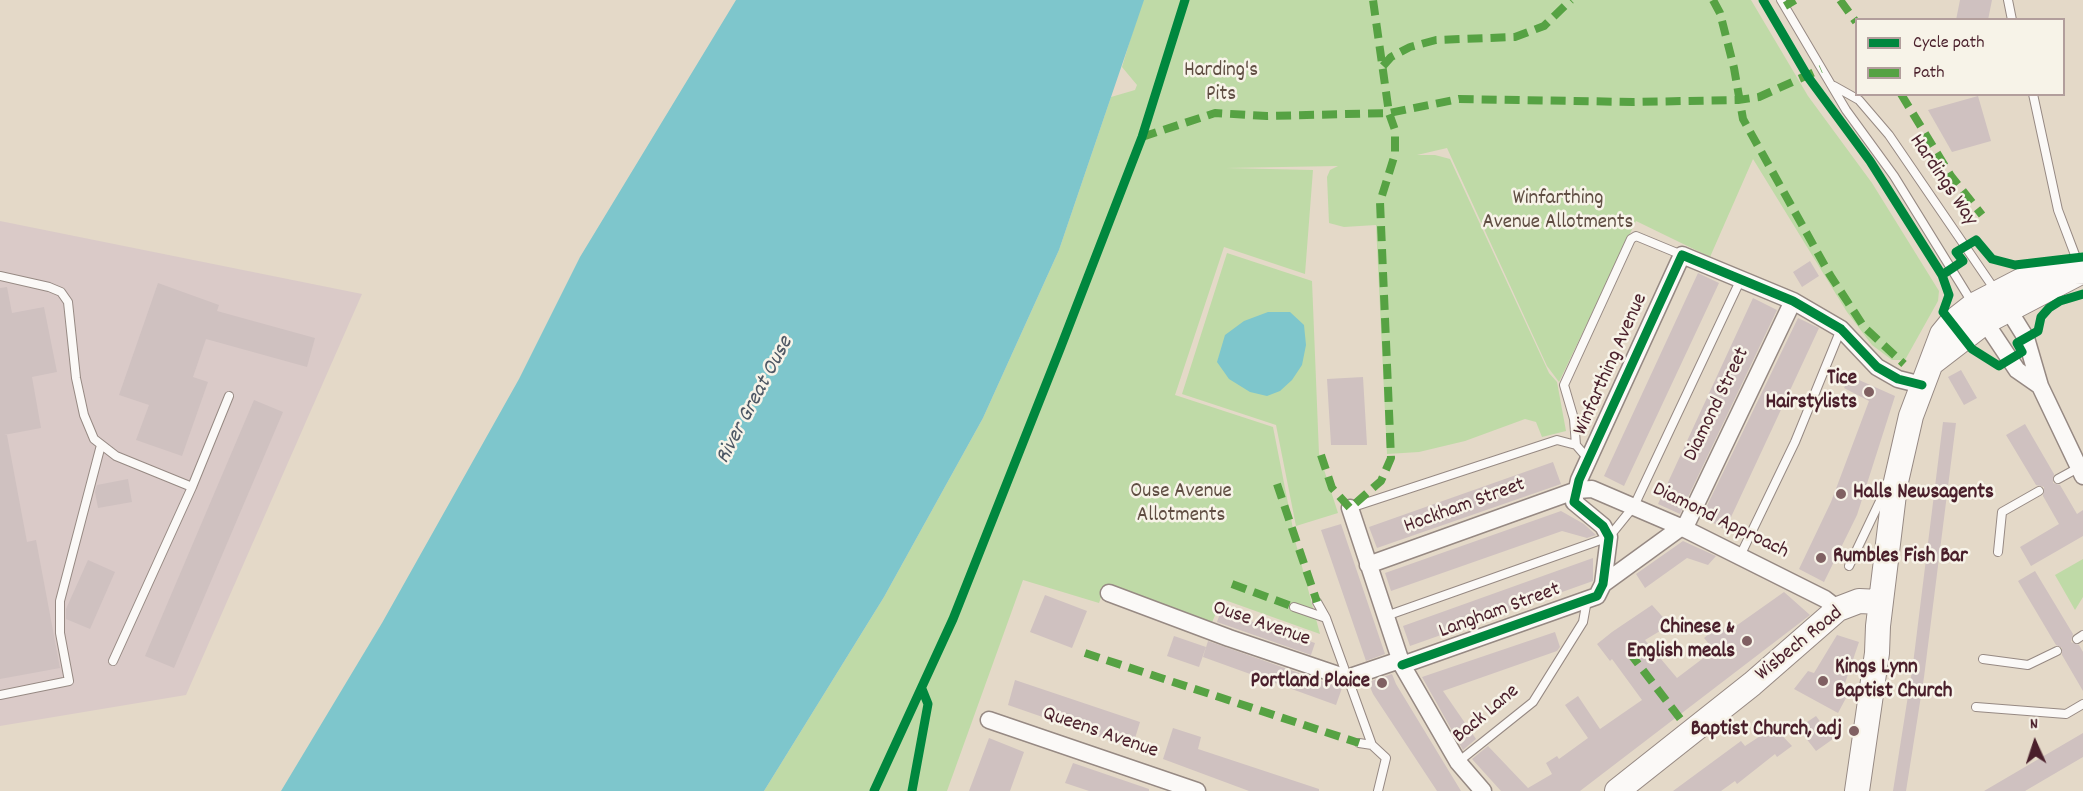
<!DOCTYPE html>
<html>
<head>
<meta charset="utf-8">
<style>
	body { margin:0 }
	#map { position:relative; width:2083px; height:791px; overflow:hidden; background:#e4d9c8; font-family:Dekko,sans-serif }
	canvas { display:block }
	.legend { position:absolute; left:1855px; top:18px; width:210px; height:78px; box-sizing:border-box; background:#f7f3e8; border:2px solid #b29e9c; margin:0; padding:8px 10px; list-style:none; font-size:18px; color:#4a1f2b }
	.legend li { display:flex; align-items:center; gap:12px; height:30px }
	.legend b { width:30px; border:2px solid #b29e9c }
	.north { position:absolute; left:2005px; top:713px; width:60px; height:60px; -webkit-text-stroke:4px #f7f3e8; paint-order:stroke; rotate:357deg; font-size:16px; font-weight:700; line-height:24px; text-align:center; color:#4a1f2b }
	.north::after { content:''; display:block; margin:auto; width:21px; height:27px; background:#4a1f2b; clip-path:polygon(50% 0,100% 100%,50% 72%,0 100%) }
</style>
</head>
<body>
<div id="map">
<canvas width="2083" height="791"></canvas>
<ul class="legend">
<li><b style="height:8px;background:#00873e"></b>Cycle path</li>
<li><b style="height:8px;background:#56a243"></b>Path</li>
</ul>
<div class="north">N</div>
</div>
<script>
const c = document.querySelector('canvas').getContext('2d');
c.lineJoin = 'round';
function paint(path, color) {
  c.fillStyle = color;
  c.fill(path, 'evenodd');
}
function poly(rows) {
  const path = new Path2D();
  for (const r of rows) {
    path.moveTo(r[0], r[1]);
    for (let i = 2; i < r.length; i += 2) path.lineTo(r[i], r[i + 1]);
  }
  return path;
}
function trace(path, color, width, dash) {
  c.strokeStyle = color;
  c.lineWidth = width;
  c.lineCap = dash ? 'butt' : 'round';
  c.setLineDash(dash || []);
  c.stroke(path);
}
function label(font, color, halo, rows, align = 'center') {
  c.font = font + ' Dekko,sans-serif';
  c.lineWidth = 5;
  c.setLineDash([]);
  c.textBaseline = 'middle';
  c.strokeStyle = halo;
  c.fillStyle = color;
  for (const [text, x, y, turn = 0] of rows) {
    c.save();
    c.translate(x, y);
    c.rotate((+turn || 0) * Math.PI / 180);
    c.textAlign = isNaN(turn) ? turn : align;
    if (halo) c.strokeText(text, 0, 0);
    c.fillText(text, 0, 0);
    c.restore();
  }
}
paint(poly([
	[0,221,362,294,186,695,0,726]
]), '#dacac8');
paint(poly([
	[1142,0,1751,0,1808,96,1872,183,1939,291,1938,301,1905,360,1892,360,1872,345,1847,312,1753,159,1710,257,1636,221,1559,382,1547,366,1447,148,1417,155,1435,155,1450,159,1549,373,1557,382,1566,431,1542,437,1536,422,1525,419,1465,441,1419,452,1387,454,1376,225,1344,227,1329,223,1327,177,1330,170,1338,166,1226,168,1313,170,1305,274,1224,247,1175,395,1273,427,1296,544,1320,634,1222,599,1210,627,1105,586,1099,603,1023,580,947,791,764,791,884,597,983,418,1059,250,1111,97,1135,90,1137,85,1122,67],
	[1227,253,1312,281,1319,454,1338,513,1296,526,1276,425,1182,394],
	[2083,559,2083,597,2075,610,2055,575]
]), '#bfdaa7');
paint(poly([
	[736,0,1144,0,1059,250,983,418,884,597,764,791,281,791,382,623,519,379,580,257],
	[1268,312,1290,312,1304,325,1306,345,1302,365,1292,380,1280,391,1267,396,1250,392,1229,379,1217,362,1225,335,1244,321]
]), '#7ec6cc');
paint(poly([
	[1960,0,1992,0,1988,20,1956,20],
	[1978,96,1991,141,1952,152,1928,110],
	[1810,261,1819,276,1802,287,1793,272],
	[1698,273,1719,283,1624,486,1604,476],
	[158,283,219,305,217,311,315,338,307,367,206,339,193,377,208,382,182,456,136,440,149,405,119,395],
	[7,287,12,313,44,307,57,372,32,377,41,428,4,435,7,435,27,542,36,540,60,668,0,679,0,288],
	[1753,298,1777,310,1680,514,1658,504],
	[1798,318,1819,328,1725,530,1702,516],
	[1961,370,1977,398,1964,405,1948,377],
	[1850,376,1895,396,1857,515,1824,582,1799,569,1831,502,1869,401,1844,388],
	[1363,377,1367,445,1331,445,1327,379],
	[254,400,283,412,174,668,145,656],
	[1943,422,1956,423,1924,677,1906,791,1893,791,1913,664],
	[2025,424,2054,474,2053,483,2060,485,2077,514,2083,510,2083,536,2031,566,2020,547,2059,524,2043,496,2044,487,2036,485,2006,435],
	[1553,462,1561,484,1377,548,1369,527],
	[128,479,132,502,98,508,95,492,97,485],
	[1561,511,1584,524,1596,535,1587,538,1562,531,1391,591,1385,573],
	[1341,524,1385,654,1366,661,1321,530],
	[1683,541,1716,556,1708,565,1687,558,1645,588,1636,574],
	[1593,558,1593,581,1410,646,1403,626],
	[88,560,115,572,90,629,66,619,66,609],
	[2035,571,2073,634,2071,642,2079,645,2083,652,2083,691,2062,655,2062,648,2056,645,2018,581],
	[1784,592,1810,615,1580,791,1501,791,1472,759,1488,746,1528,788,1552,774,1546,763,1557,756,1559,759,1588,738,1565,705,1578,696,1600,729,1642,700,1612,659,1610,661,1597,644,1612,632,1652,605,1670,625,1645,640,1677,678,1714,650,1704,638,1720,625,1726,633],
	[1045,595,1087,611,1072,648,1030,632],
	[1221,611,1315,643,1311,655,1217,622],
	[1555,632,1560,647,1557,651,1443,691,1476,739,1463,750,1422,677],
	[1837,635,1859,642,1842,692,1846,698,1838,713,1794,689,1808,671,1814,673],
	[1174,636,1206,647,1199,667,1167,656],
	[1208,641,1342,688,1336,705,1203,657],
	[1392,674,1396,684,1461,791,1437,791,1373,694,1368,682],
	[1015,680,1140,722,1132,748,1008,705],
	[1816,716,1833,739,1816,751,1798,728],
	[1774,727,1792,746,1777,757,1775,754,1737,784,1735,781,1721,791,1673,791,1741,741,1745,746],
	[1173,728,1201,737,1198,749,1319,789,1319,791,1249,791,1163,759],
	[2083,733,2083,757,2025,791,1984,791],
	[989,738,1024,752,1010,791,969,791],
	[1073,763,1149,789,1149,791,1089,791,1065,783]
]), '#cfc1c0');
const lane = poly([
	[1781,0,1846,110,1894,176,1973,304],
	[2008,0,2012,20],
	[1834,86,1859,100,1889,135,1995,290],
	[2033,94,2058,210,2080,268],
	[0,276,49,287,61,292,68,302,76,378,84,415,94,439,116,456,192,487,229,396],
	[1576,445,1574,419,1564,385,1631,239,1636,236,1682,255],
	[2058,479,2078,468],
	[1350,508,1557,440,1576,445,1589,460],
	[1998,552,2002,512,2039,491],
	[1740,556,1795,442,1841,329],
	[1849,566,1881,499,1888,492],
	[1294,607,1326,618,1317,602],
	[1386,616,1609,537,1634,506,1740,281],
	[1326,618,1372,745],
	[2077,639,2083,635],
	[1983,659,2028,665,2057,651],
	[113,661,192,487],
	[0,695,69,681,60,633,60,601,101,445],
	[1976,707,2066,714,2083,704],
	[1359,743,1372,745,1386,758,1378,791],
	[1458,762,1533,702,1583,622,1587,600]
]);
const street = poly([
	[2008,309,2026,338,2040,386,2083,476],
	[1985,322,2017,370,2040,386],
	[1350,508,1402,665,1458,762,1483,791],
	[1368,565,1577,490,1592,489,1683,528,1825,599,1838,609],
	[1603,584,1687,523,1793,301],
	[1109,593,1229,638,1347,678,1400,660],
	[1402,665,1597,596,1603,584,1609,537,1603,526,1574,502,1579,480,1682,255,1793,301,1841,329,1877,367,1898,379,1922,385],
	[989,720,1197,791]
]);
const secondary = poly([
	[1933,362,1985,322,2077,274],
	[1617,791,1752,684,1838,609,1859,601,1880,602],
	[1857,791,1877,653,1878,626,1895,486,1911,416,1942,334,1951,323,1974,305,2028,277,2050,272,2083,271]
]);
trace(lane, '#968983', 10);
trace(street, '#968983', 19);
trace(secondary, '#968983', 26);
trace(lane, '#fbf9f7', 8);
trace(street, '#fbf9f7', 16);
trace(secondary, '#fbf9f7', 24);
trace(poly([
	[1713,0,1720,13,1734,68,1743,119,1830,275,1864,327,1904,364],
	[1840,0,1856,22],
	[1785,6,1795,0],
	[1383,66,1391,57,1410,47,1436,40,1515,37,1544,26,1571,0],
	[1901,94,1951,176,1982,215],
	[1142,137,1215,113,1267,116,1389,113,1459,99,1633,102,1738,100,1759,97,1821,69],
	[1321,455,1332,488,1350,508,1381,481,1391,458,1380,202,1395,154,1395,130,1389,113,1373,0],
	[1277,484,1317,602],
	[1232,584,1294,607],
	[1629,652,1682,721],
	[1085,653,1359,743]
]), '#56a243', 8, [15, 8]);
trace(poly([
	[1763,0,1808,77,1870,161,1942,275,1949,295,1943,312,1972,349,1999,366,2022,352,2017,343,2038,331,2041,317,2049,308,2060,301,2083,294],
	[1942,275,1963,261,1956,252,1976,240,1992,259,2015,265,2083,257],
	[1402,665,1597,596,1603,584,1609,537,1603,526,1574,502,1579,480,1682,255,1793,301,1841,329,1877,367,1898,379,1922,385],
	[874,791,953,619,1060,349,1142,137,1185,0],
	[912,791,928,704,922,689]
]), '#00873e', 9);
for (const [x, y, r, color] of [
	[1869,392,6,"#806062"],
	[1841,494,6,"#806062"],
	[1821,558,6,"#806062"],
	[1747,641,6,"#806062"],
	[1823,681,6,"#806062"],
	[1382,683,6,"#806062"],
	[1854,731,6,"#806062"]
]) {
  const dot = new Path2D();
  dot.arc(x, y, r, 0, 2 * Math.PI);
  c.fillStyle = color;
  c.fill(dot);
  trace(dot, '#f7f3e8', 2);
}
label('21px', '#604e43', '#f7f3e8', [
	["Harding's",1221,72],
	["Pits",1221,96],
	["Winfarthing",1558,200],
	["Avenue Allotments",1558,224],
	["Ouse Avenue",1181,493],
	["Allotments",1181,517]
]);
label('21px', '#4a1f2b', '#f7f3e8', [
	["Hardings Way",1942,181,56],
	["Winfarthing Avenue",1612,365,-66],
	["Diamond Street",1718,405,-64],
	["Hockham Street",1465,507,-20],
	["Diamond Approach",1720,522,26],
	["Langham Street",1500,612,-20],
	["Ouse Avenue",1261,625,19],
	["Wisbech Road",1800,645,-39],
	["Back Lane",1487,715,-40],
	["Queens Avenue",1100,734,19]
]);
label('bold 21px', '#4a1f2b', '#f7f3e8', [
	["Tice",1857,380],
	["Hairstylists",1857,404],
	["Halls Newsagents",1853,494,"left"],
	["Rumbles Fish Bar",1833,558,"left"],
	["Chinese &",1735,629],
	["English meals",1735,653],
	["Kings Lynn",1835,669,"left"],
	["Baptist Church",1835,693,"left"],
	["Portland Plaice",1370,683],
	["Baptist Church, adj",1842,731]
], 'right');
label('italic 22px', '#4d5764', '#f7f3e8', [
	["River Great Ouse",756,401,-62]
]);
</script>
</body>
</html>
